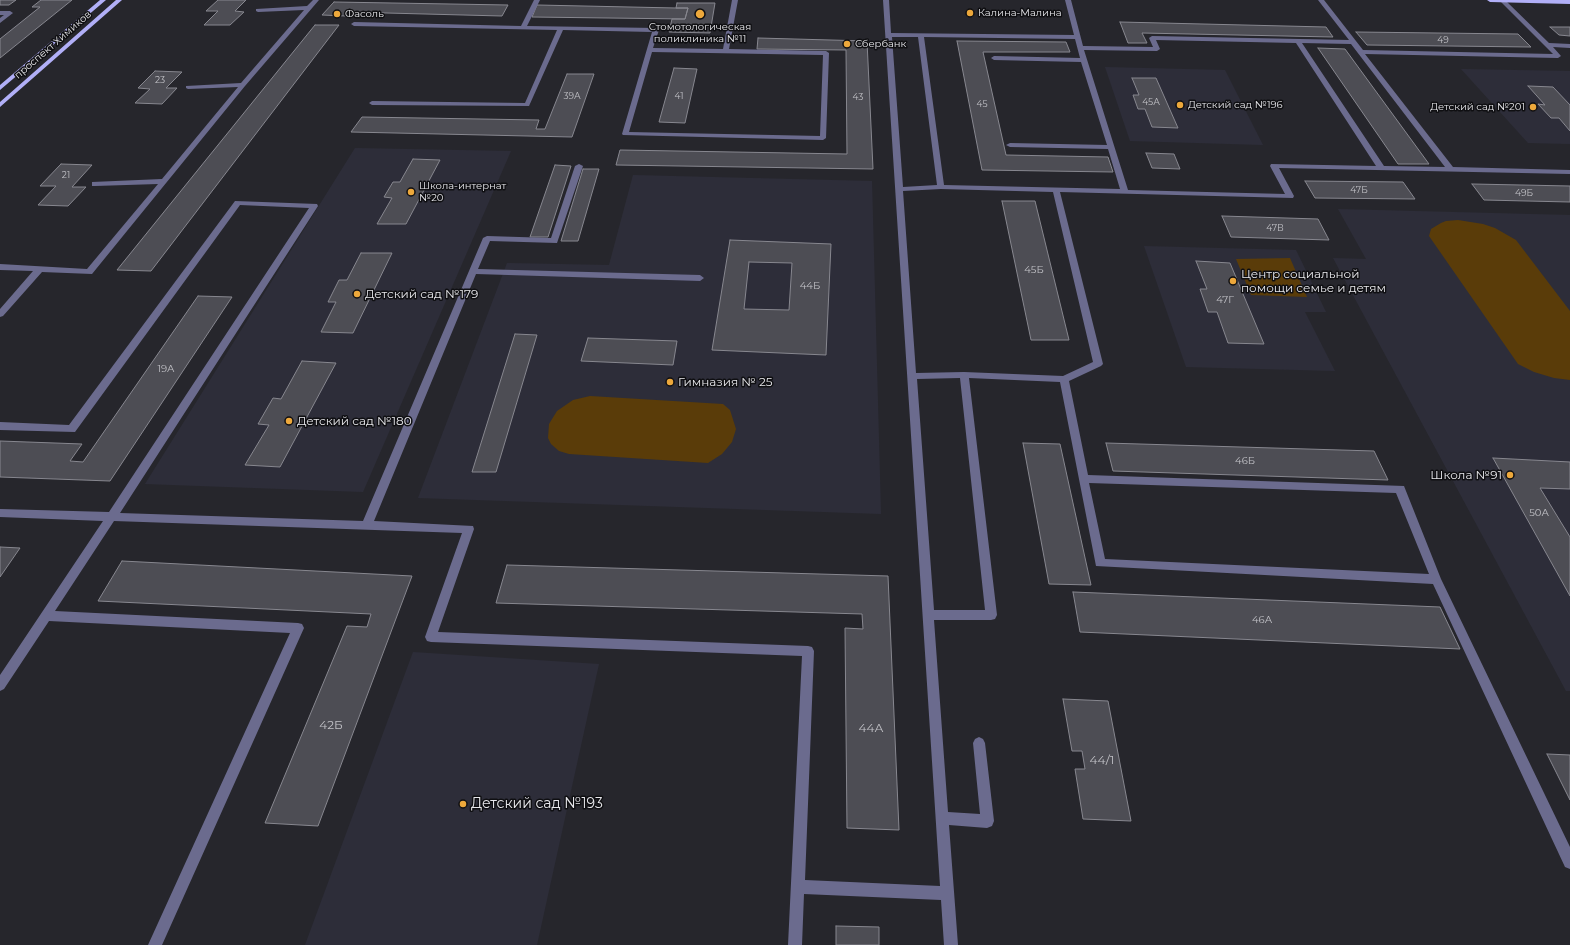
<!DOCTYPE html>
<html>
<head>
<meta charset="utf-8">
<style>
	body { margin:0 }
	canvas { display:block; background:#26262c }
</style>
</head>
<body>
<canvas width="1570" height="945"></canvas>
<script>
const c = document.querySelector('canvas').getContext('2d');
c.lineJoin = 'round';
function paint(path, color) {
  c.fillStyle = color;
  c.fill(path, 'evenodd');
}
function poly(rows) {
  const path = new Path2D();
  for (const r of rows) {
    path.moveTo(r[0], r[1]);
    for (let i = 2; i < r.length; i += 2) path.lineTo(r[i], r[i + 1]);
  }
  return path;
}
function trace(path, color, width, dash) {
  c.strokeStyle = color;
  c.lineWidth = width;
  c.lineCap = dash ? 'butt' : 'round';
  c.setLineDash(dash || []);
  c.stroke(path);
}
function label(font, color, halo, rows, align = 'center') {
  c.font = font + ' Montserrat,sans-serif';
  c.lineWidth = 3;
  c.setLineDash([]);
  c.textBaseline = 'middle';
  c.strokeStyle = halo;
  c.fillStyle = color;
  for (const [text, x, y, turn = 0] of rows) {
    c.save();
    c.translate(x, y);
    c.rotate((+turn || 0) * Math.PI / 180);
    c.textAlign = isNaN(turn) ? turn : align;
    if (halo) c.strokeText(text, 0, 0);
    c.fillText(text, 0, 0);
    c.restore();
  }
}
paint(poly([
	[1105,67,1225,70,1263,145,1130,141],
	[1461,69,1570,71,1570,144,1528,143],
	[355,148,511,151,363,492,145,484],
	[633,175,872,181,881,514,418,498,507,263,609,265],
	[1338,209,1570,215,1570,691,1566,691,1333,258,1366,259],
	[1144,246,1296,250,1326,312,1305,312,1335,371,1186,367],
	[413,652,599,664,537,945,305,945]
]), '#2d2d39');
paint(poly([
	[1458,220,1483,224,1495,228,1516,240,1570,311,1570,380,1554,378,1534,372,1518,364,1429,236,1431,229,1441,223,1446,221],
	[1290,258,1307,297,1251,295,1236,259],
	[590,396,723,404,730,410,736,429,732,442,722,454,708,463,569,454,559,451,551,444,548,438,549,424,557,411,573,400]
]), '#5a3c09');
const building = poly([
	[0,0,16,0,9,5,0,5,0,0],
	[41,0,72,0,0,58,0,39,40,7,32,7,41,0],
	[218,0,246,0,235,11,244,12,230,25,204,25,218,11,206,11,218,0],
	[334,2,508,5,502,16,348,12,346,16,322,15,334,2],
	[677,3,715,3,710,33,669,32,672,19,685,19,688,8,676,8,677,3],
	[537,5,676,8,688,8,685,19,532,17,537,5],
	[1120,22,1326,27,1333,37,1142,33,1147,43,1128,43,1120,22],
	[315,25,339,25,151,271,117,270,315,25],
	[1550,27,1570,27,1570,36,1559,35,1550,27],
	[1356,32,1518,34,1531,47,1367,45,1356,32],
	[758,38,867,41,873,169,616,165,620,150,847,154,846,50,757,49,758,38],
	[957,41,1066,42,1070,52,983,52,1006,155,1108,157,1113,172,982,170,957,41],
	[1318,48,1345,49,1429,164,1398,164,1318,48],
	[674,68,697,69,685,123,659,122,674,68],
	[155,71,182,72,166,88,177,88,162,104,135,103,150,89,138,88,155,71],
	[567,74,594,74,572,137,351,132,362,117,539,120,536,129,545,129,567,74],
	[1132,78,1156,78,1178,128,1152,127,1145,109,1138,109,1133,95,1139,95,1132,78],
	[1528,86,1553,87,1570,105,1570,131,1559,118,1551,118,1538,104,1545,105,1528,86],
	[1146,153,1174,154,1180,169,1152,168,1146,153],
	[413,159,440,160,406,224,377,224,392,198,384,197,393,182,400,182,413,159],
	[61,164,92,165,72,187,86,187,68,206,38,205,56,186,40,186,61,164],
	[555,165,571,166,548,237,530,237,555,165],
	[583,169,599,169,578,241,561,241,583,169],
	[1305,181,1403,182,1415,199,1315,198,1305,181],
	[1472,184,1570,186,1570,202,1484,200,1472,184],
	[1002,201,1035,201,1069,340,1031,340,1002,201],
	[1222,216,1318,219,1329,240,1231,237,1222,216],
	[730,240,831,244,826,355,712,350,730,240],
	[749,262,792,263,789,310,744,309,749,262],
	[361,253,392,253,353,333,321,332,336,302,328,302,339,280,347,280,361,253],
	[1196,261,1230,263,1264,344,1228,343,1217,312,1208,312,1200,289,1207,289,1196,261],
	[198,296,232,297,110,481,0,477,0,441,82,444,70,461,83,462,198,296],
	[515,334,537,335,496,472,472,472,515,334],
	[588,338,677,341,673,365,581,361,588,338],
	[302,361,336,363,280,467,245,465,269,425,258,424,273,398,281,399,302,361],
	[1023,443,1060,444,1091,585,1049,584,1023,443],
	[1106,443,1374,451,1388,480,1113,471,1106,443],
	[1493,458,1570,462,1570,489,1540,488,1570,537,1570,596,1493,458],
	[0,547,20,548,0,577,0,547],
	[122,561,412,576,318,826,265,823,347,626,367,627,371,614,98,601,122,561],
	[507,565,888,576,899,830,847,828,845,628,863,629,862,614,496,603,507,565],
	[1073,592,1440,607,1460,649,1080,632,1073,592],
	[1063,699,1108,701,1131,821,1083,819,1075,769,1085,769,1082,751,1072,751,1063,699],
	[1547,754,1570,755,1570,800,1547,754],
	[836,926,879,927,879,945,836,945,836,926]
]);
paint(building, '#4d4d54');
trace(building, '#87878f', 1);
paint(poly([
	[313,0,319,0,245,86,92,274,42,272,3,316,0,317,0,309,33,271,0,270,0,264,87,269,158,184,95,186,92,186,92,182,162,179,238,87,188,89,186,88,186,86,241,83,304,10,258,12,256,11,256,9,307,6,313,0],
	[534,0,540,0,527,26,656,28,659,30,653,48,723,49,732,0,738,0,729,49,826,51,829,53,826,138,823,140,623,135,622,134,652,32,563,30,529,106,372,105,369,103,372,101,525,103,557,30,354,26,351,24,354,22,521,26,534,0],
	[652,52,823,55,820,136,629,132,652,52],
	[883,0,889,0,891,33,1074,35,1065,0,1071,0,1083,46,1153,47,1149,38,1152,36,1349,40,1318,0,1324,0,1363,50,1553,54,1499,0,1505,0,1549,43,1570,44,1570,48,1553,47,1561,56,1558,58,1365,54,1453,167,1570,170,1570,174,1279,168,1294,196,1293,198,1060,192,1103,364,1101,366,1069,381,1088,475,1404,486,1441,579,1570,847,1570,869,1565,867,1433,584,1096,566,1060,382,969,378,997,615,995,619,991,620,934,620,948,812,980,814,973,743,975,739,979,737,983,739,985,743,994,821,992,826,987,828,949,825,958,945,944,945,941,900,804,894,802,945,788,945,802,656,431,642,427,641,425,637,462,533,114,521,55,611,298,623,302,624,304,628,162,945,148,945,290,633,49,621,4,689,0,691,0,675,103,521,0,517,0,509,109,512,309,208,240,205,75,432,0,430,0,422,69,425,235,201,317,204,318,206,120,513,363,521,483,238,487,236,551,238,575,166,579,164,583,166,557,243,490,241,478,269,700,275,704,278,700,281,476,274,374,521,473,526,474,529,438,632,808,646,812,647,814,651,805,880,940,886,883,0],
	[892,37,918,37,937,185,903,187,892,37],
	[924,37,1075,39,1080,58,994,56,991,58,994,60,1081,62,1107,145,1010,143,1006,145,1010,147,1108,149,1120,189,944,185,924,37],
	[1156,40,1296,43,1376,166,1271,164,1270,166,1285,194,1128,190,1084,50,1157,51,1160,49,1156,40],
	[1302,43,1351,44,1445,167,1384,166,1302,43],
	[941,189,1053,192,1093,362,1063,376,964,372,916,373,903,191,941,189],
	[960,378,985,610,934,610,917,379,960,378],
	[1089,483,1396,493,1429,574,1105,559,1089,483],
	[0,11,10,11,13,13,0,23,0,18,4,15,0,15,0,11]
]), '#6b6b8e');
paint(poly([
	[100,0,106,0,0,90,0,85,100,0],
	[116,0,122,0,0,107,0,102,116,0],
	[1487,0,1570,0,1570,4,1490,2,1487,0]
]), '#b1aff7');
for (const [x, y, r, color] of [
	[970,13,4,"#eda83b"],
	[337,14,4,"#eda83b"],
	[700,14,5,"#eda83b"],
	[847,44,4,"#eda83b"],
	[1180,105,4,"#eda83b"],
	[1533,107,4,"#eda83b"],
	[411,192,4,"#eda83b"],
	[1233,281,4,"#eda83b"],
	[357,294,4,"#eda83b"],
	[670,382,4,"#eda83b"],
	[289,421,4,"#eda83b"],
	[1510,475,4,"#eda83b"],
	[463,804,4,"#eda83b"]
]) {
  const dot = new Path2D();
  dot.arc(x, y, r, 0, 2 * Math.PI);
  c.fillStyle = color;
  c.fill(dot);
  trace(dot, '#0f0f12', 1.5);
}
label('9px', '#c1c1c6', null, [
	["49",1443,40],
	["23",160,80],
	["39А",572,96],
	["41",679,96],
	["43",858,97],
	["45А",1151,102],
	["45",982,104],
	["21",66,175],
	["47Б",1359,190],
	["49Б",1524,193],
	["47В",1275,228]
]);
label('10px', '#e8e8ec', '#0f0f12', [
	["Калина-Малина",978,13],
	["Фасоль",345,14],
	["Стомотологическая",700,27,"center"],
	["поликлиника №11",700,39,"center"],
	["Сбербанк",855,44],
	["Детский сад №196",1188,105],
	["Детский сад №201",1525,107,"right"],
	["Школа-интернат",419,186],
	["№20",419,198]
], 'left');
label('10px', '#e8e8ec', '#0f0f12', [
	["проспект Химиков",53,45,-41]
]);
label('10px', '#c1c1c6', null, [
	["45Б",1034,270],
	["44Б",810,286],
	["47Г",1225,300],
	["19А",166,369],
	["46Б",1245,461],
	["50А",1539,513],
	["46А",1262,620]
]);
label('12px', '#e8e8ec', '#0f0f12', [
	["Центр социальной",1241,274],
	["помощи семье и детям",1241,288],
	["Детский сад №179",365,294],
	["Гимназия № 25",678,382],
	["Детский сад №180",297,421],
	["Школа №91",1502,475,"right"]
], 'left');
label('12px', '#c1c1c6', null, [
	["42Б",331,725],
	["44А",871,728],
	["44/1",1102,760]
]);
label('14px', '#e8e8ec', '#0f0f12', [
	["Детский сад №193",471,804]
], 'left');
</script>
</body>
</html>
